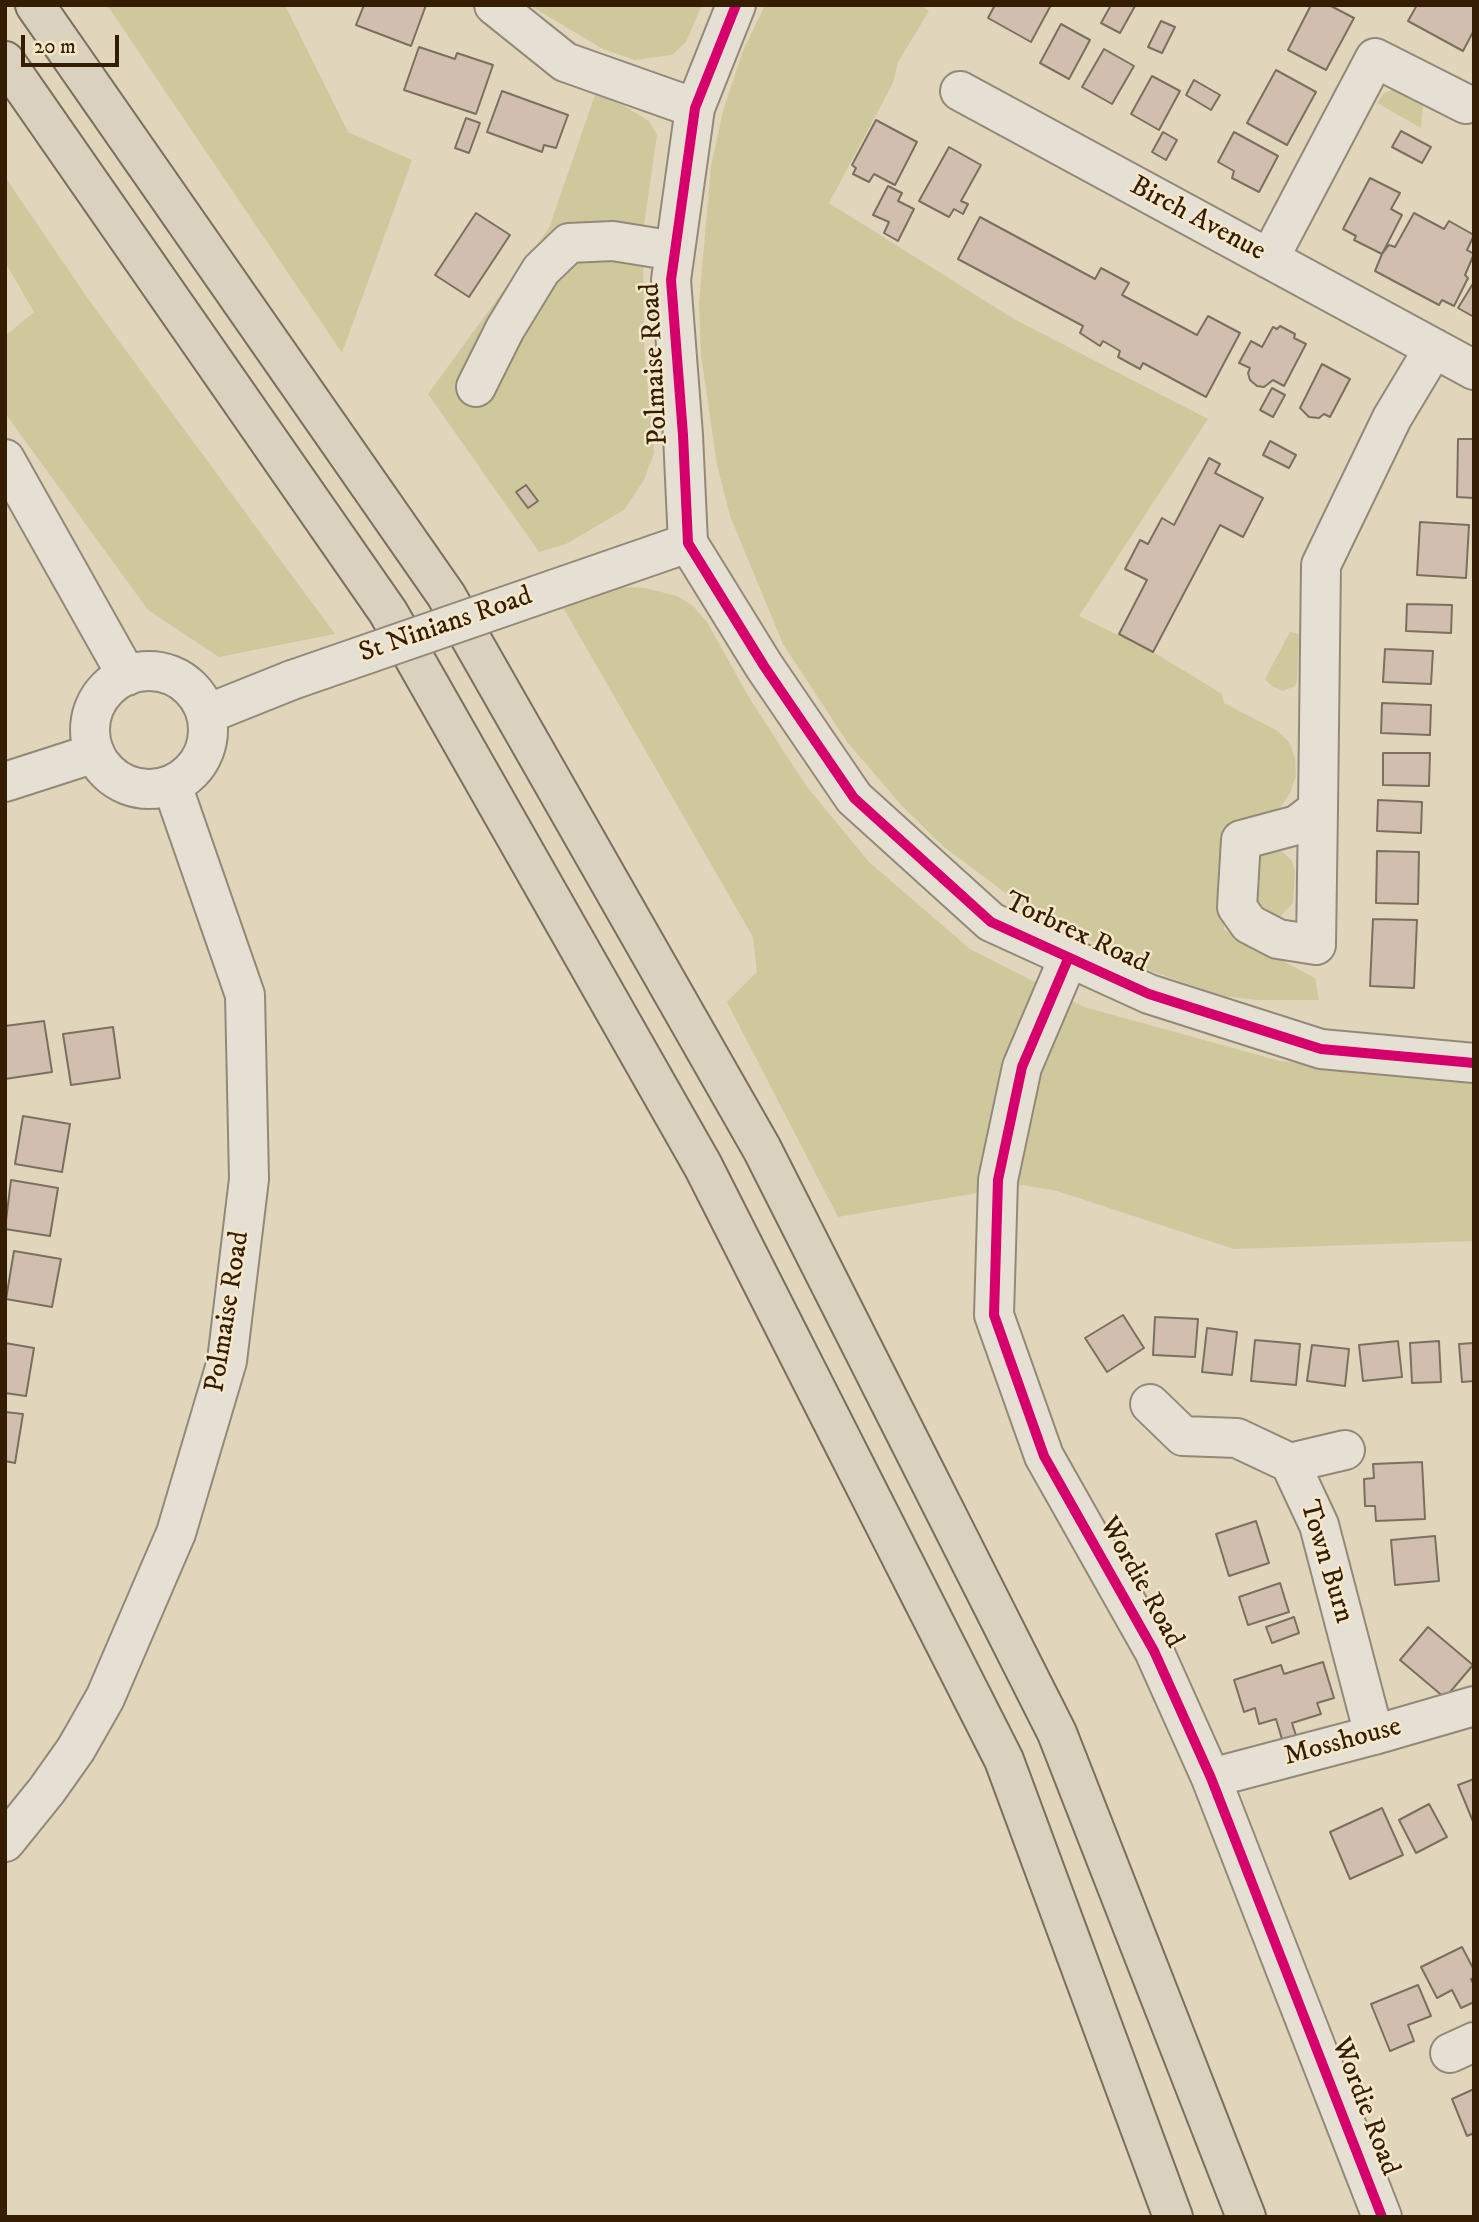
<!DOCTYPE html>
<html>
<head>
<meta charset="utf-8">
<style>
	body { margin:0 }
	#map { position:relative; width:1479px; height:2222px; overflow:hidden; background:#e1d5bc; font-family:"IM FELL DW Pica",serif }
	canvas { display:block }
	.frame { position:absolute; inset:0; border:7px solid #351d04; pointer-events:none }
	.scale { position:absolute; left:21px; top:35px; width:98px; height:32px; box-sizing:border-box; border:4px solid #351d04; border-top:0; padding-left:9px; font-size:21px; line-height:24px; white-space:nowrap; color:#351d04; -webkit-text-stroke:5px #f5e8ca; paint-order:stroke }
</style>
</head>
<body>
<div id="map">
<canvas width="1479" height="2222"></canvas>
<div class="frame"></div>
<div class="scale">20 m</div>
</div>
<script>
const c = document.querySelector('canvas').getContext('2d');
c.lineJoin = 'round';
function paint(path, color) {
  c.fillStyle = color;
  c.fill(path, 'evenodd');
}
function poly(rows) {
  const path = new Path2D();
  for (const r of rows) {
    if (r.length === 3) {
      path.moveTo(r[0] + r[2], r[1]);
      path.arc(r[0], r[1], r[2], 0, 2 * Math.PI);
      continue;
    }
    path.moveTo(r[0], r[1]);
    for (let i = 2; i < r.length; i += 2) path.lineTo(r[i], r[i + 1]);
  }
  return path;
}
function trace(path, color, width, dash) {
  c.strokeStyle = color;
  c.lineWidth = width;
  c.lineCap = dash ? 'butt' : 'round';
  c.setLineDash(dash || []);
  c.stroke(path);
}
function label(font, color, halo, rows, align = 'center') {
  c.font = font + ' "IM FELL DW Pica",serif';
  c.lineWidth = 5;
  c.setLineDash([]);
  c.textBaseline = 'middle';
  c.strokeStyle = halo;
  c.fillStyle = color;
  for (const [text, x, y, turn = 0] of rows) {
    c.save();
    c.translate(x, y);
    c.rotate((+turn || 0) * Math.PI / 180);
    c.textAlign = isNaN(turn) ? turn : align;
    if (halo) c.strokeText(text, 0, 0);
    c.fillText(text, 0, 0);
    c.restore();
  }
}
paint(poly([
	[107,5,285,5,348,132,412,160,342,353],
	[529,5,702,5,686,42,672,55,635,60,603,49],
	[765,5,920,5,929,11,898,62,893,83,829,203,1014,319,1208,419,1079,616,1153,652,1201,681,1222,694,1224,703,1278,731,1289,742,1295,757,1296,776,1290,793,1280,808,1254,820,1224,827,1224,930,1315,978,1319,1000,1258,1000,1223,996,1151,971,1023,906,944,847,902,806,848,743,783,644,730,516,717,465,701,355,699,304,711,166,723,111,743,51],
	[1397,88,1418,97,1423,107,1421,128,1377,103,1384,93],
	[595,95,621,104,649,121,657,135,643,232,644,346,654,453,644,480,624,510,566,544,539,552,428,394,549,228],
	[5,177,91,303,335,634,219,657,148,610,5,413,5,336,34,312,5,262],
	[620,587,645,588,677,596,693,606,707,622,750,699,807,787,869,862,970,949,1084,1007,1280,1061,1474,1080,1474,1241,1234,1249,1057,1191,1023,1185,838,1217,727,1002,757,972,753,937,561,604],
	[1290,632,1299,634,1297,680,1295,686,1283,691,1272,686,1265,679],
	[1269,850,1283,852,1292,861,1295,872,1293,903,1281,916,1275,918,1253,906,1253,857]
]), '#d0c89d');
const building = poly([
	[364,5,426,5,411,46,356,25,364,5],
	[995,5,1051,5,1031,42,988,18,995,5],
	[1111,5,1135,6,1120,33,1101,23,1111,5],
	[1311,5,1329,5,1354,18,1326,70,1288,50,1311,5],
	[1417,5,1474,5,1474,30,1463,51,1408,21,1417,5],
	[1161,21,1175,27,1162,53,1148,47,1161,21],
	[1061,24,1090,40,1069,79,1040,63,1061,24],
	[419,47,455,59,457,53,493,65,476,114,404,90,419,47],
	[1104,49,1134,66,1112,104,1082,87,1104,49],
	[1276,70,1316,92,1287,145,1247,123,1276,70],
	[1152,76,1180,91,1159,130,1131,114,1152,76],
	[1194,80,1220,95,1211,110,1186,95,1194,80],
	[502,91,568,115,556,148,544,145,542,152,487,132,502,91],
	[466,118,480,123,469,153,455,148,466,118],
	[876,120,917,142,895,185,874,174,869,182,853,174,856,168,852,165,876,120],
	[1401,131,1431,147,1422,163,1392,147,1401,131],
	[1163,132,1177,140,1166,160,1152,152,1163,132],
	[1234,132,1278,156,1259,192,1232,178,1234,171,1218,162,1234,132],
	[949,147,981,165,961,201,968,204,963,214,954,209,949,217,919,201,949,147],
	[1370,178,1400,193,1391,209,1402,215,1382,254,1354,240,1356,236,1343,229,1370,178],
	[888,186,902,193,898,201,914,209,898,241,884,233,889,222,873,215,888,186],
	[476,213,510,235,469,297,435,275,476,213],
	[1414,213,1444,229,1449,221,1474,235,1467,250,1474,254,1465,275,1468,278,1454,306,1442,300,1439,305,1375,271,1382,254,1389,245,1395,247,1414,213],
	[980,217,1095,279,1101,268,1129,283,1122,295,1197,335,1208,316,1240,333,1206,397,1143,363,1140,369,1118,357,1120,351,1103,341,1100,346,1080,333,1083,326,958,259,980,217],
	[1474,282,1474,317,1458,308,1474,282],
	[1280,326,1295,334,1294,338,1306,344,1284,386,1273,380,1264,387,1257,386,1250,380,1248,373,1250,368,1239,363,1251,341,1262,347,1273,327,1277,329,1280,326],
	[1322,364,1350,379,1330,417,1324,414,1319,418,1309,417,1300,408,1322,364],
	[1272,388,1285,395,1273,417,1260,410,1272,388],
	[1458,439,1474,439,1474,498,1457,497,1458,439],
	[1270,441,1296,455,1289,468,1263,455,1270,441],
	[1209,458,1220,464,1215,473,1263,498,1243,537,1220,525,1153,652,1119,634,1147,580,1125,569,1140,540,1148,544,1162,518,1174,525,1209,458],
	[526,485,538,501,528,508,516,492,526,485],
	[1420,522,1469,525,1466,578,1417,575,1420,522],
	[1407,604,1452,605,1451,633,1406,631,1407,604],
	[1385,649,1433,651,1431,684,1383,682,1385,649],
	[1382,703,1431,705,1430,735,1381,733,1382,703],
	[1383,753,1430,753,1429,786,1383,785,1383,753],
	[1378,800,1422,802,1421,833,1377,831,1378,800],
	[1377,851,1419,852,1418,904,1376,903,1377,851],
	[1373,919,1417,920,1414,988,1370,986,1373,919],
	[44,1021,52,1072,5,1079,5,1026,44,1021],
	[113,1027,120,1078,71,1085,63,1034,113,1027],
	[23,1116,70,1124,62,1172,15,1164,23,1116],
	[11,1180,58,1188,50,1236,5,1229,11,1180],
	[14,1251,61,1259,52,1307,6,1299,14,1251],
	[1123,1315,1144,1348,1107,1372,1085,1338,1123,1315],
	[1155,1317,1198,1319,1195,1357,1153,1355,1155,1317],
	[1207,1328,1237,1332,1232,1375,1202,1372,1207,1328],
	[1255,1340,1300,1344,1296,1385,1251,1381,1255,1340],
	[1398,1341,1402,1377,1363,1381,1359,1345,1398,1341],
	[1439,1341,1441,1382,1412,1383,1410,1343,1439,1341],
	[5,1343,34,1348,26,1396,5,1393,5,1343],
	[1474,1343,1474,1381,1462,1382,1459,1344,1474,1343],
	[1312,1345,1349,1349,1345,1386,1307,1381,1312,1345],
	[5,1412,23,1414,15,1463,5,1461,5,1412],
	[1422,1462,1425,1519,1376,1521,1375,1506,1365,1506,1364,1479,1374,1478,1373,1464,1422,1462],
	[1256,1521,1269,1563,1229,1576,1216,1534,1256,1521],
	[1435,1536,1439,1581,1395,1585,1391,1540,1435,1536],
	[1280,1583,1289,1612,1248,1625,1239,1597,1280,1583],
	[1294,1617,1299,1633,1272,1643,1266,1627,1294,1617],
	[1428,1627,1473,1665,1445,1698,1400,1660,1428,1627],
	[1323,1662,1334,1698,1317,1703,1321,1714,1292,1723,1298,1742,1284,1746,1276,1719,1259,1724,1255,1708,1244,1712,1234,1680,1281,1665,1284,1674,1323,1662],
	[1474,1779,1474,1824,1458,1785,1474,1779],
	[1429,1804,1447,1837,1416,1853,1399,1820,1429,1804],
	[1382,1808,1403,1855,1350,1879,1330,1832,1382,1808],
	[1462,1947,1474,1970,1474,1978,1471,1979,1474,1985,1474,2002,1461,2008,1452,1990,1437,1998,1421,1967,1462,1947],
	[1418,1985,1431,2016,1408,2025,1414,2041,1390,2051,1371,2004,1418,1985],
	[1474,2089,1474,2133,1467,2136,1452,2099,1474,2089]
]);
paint(building, '#d1beaf');
trace(building, '#7a7060', 2);
const minor = poly([
	[494,5,565,62,695,108],
	[736,5,695,108,671,280,683,435,688,543,764,666,854,798,991,922,1149,994,1321,1049,1474,1063],
	[960,91,1474,370],
	[1269,259,1375,58,1466,104],
	[476,387,505,329,541,270,569,243,613,241,675,251],
	[5,459,127,676],
	[555,589,688,543],
	[149,730,59],
	[207,714,292,680],
	[5,782,95,753],
	[1318,809,1297,825,1241,840,1237,907,1249,924,1278,939,1316,945,1318,809,1321,565,1392,418,1434,348],
	[1068,959,1022,1067,998,1180,994,1315,1044,1456,1154,1651,1211,1778,1382,2217],
	[1150,1404,1183,1436,1237,1438,1290,1463,1319,1525,1374,1735],
	[1290,1463,1345,1450],
	[1211,1778,1374,1735,1474,1706],
	[5,1842,47,1790,76,1749,105,1698,176,1533,227,1361,249,1179,245,995,172,785],
	[1450,2053,1474,2042]
]);
const highway = poly([
	[35,5,446,595,762,1149,1057,1733,1246,2217],
	[5,61,388,612,703,1166,1004,1760,1173,2217]
]);
trace(minor, '#928978', 42);
trace(highway, '#7a7060', 42);
trace(minor, '#e6e0d4', 38);
trace(highway, '#dad1bf', 38);
const minorBridge = poly([
	[292,680,555,589]
]);
trace(minorBridge, '#928978', 42, []);
trace(minorBridge, '#e6e0d4', 38);
trace(poly([
	[736,5,695,108,671,280,683,435,688,543,764,666,854,798,991,922,1149,994,1321,1049,1474,1063],
	[1068,959,1022,1067,998,1180,994,1315,1044,1456,1154,1651,1211,1778,1382,2217]
]), '#d6006c', 10);
label('28px', '#351d04', '#f5e8ca', [
	["Birch Avenue",1197,220,28],
	["Polmaise Road",656,364,-93],
	["St Ninians Road",446,626,-19],
	["Torbrex Road",1076,934,25],
	["Polmaise Road",229,1312,-81],
	["Town Burn",1325,1562,73],
	["Wordie Road",1140,1583,61],
	["Mosshouse",1343,1743,-15],
	["Wordie Road",1364,2107,69]
]);
</script>
</body>
</html>
